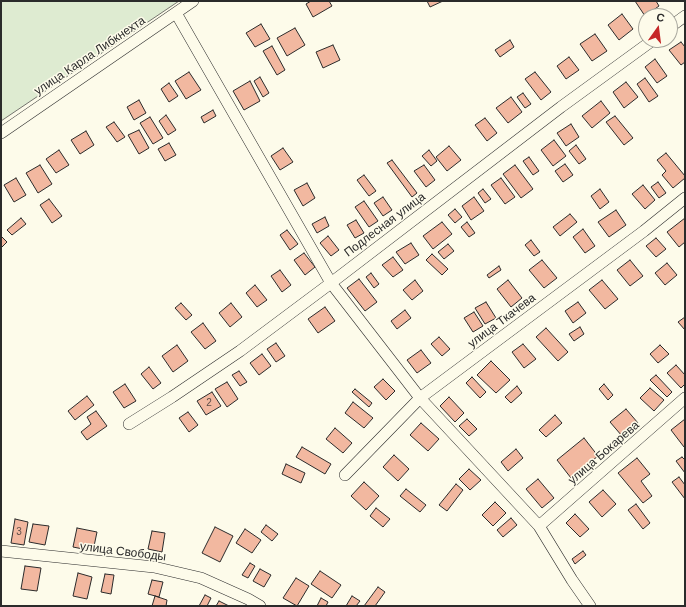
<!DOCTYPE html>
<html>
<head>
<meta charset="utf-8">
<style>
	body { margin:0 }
	#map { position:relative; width:686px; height:607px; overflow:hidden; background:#fdfbea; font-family:Helvetica,sans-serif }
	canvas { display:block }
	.frame { position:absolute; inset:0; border:2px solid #2b2b2b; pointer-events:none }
	.north { position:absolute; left:638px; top:8px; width:40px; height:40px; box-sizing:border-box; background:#fdfbea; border:1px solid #a9a89e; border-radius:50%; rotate:14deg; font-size:11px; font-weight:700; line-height:16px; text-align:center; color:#2b2b2b }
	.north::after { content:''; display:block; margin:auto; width:14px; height:18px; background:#c62828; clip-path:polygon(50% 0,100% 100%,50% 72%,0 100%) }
</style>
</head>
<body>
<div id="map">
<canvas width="686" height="607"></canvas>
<div class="frame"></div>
<div class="north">С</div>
</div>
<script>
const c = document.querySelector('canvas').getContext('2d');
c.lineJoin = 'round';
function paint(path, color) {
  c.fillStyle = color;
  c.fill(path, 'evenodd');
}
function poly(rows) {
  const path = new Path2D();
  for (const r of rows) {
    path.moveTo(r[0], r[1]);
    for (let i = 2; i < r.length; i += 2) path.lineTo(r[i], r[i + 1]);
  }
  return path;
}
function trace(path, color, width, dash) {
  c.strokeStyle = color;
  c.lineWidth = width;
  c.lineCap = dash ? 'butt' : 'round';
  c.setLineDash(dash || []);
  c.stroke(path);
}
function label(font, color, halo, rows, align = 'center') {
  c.font = font + ' Helvetica,sans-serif';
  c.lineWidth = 3;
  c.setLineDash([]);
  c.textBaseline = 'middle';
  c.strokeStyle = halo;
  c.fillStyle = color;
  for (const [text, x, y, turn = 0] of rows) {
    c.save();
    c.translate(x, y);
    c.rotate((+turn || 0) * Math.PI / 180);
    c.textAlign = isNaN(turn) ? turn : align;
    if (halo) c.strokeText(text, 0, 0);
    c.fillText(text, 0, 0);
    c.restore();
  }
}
const green = poly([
	[1,1,179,1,1,121,1,1]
]);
paint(green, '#deebd1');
trace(green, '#74746e', 1);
const building = poly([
	[311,1,329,1,332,6,313,17,306,4,311,1],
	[427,1,443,1,430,7,427,1],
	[635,1,656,1,659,6,645,16,635,1],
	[622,14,633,29,619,40,608,25,622,14],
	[261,24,270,39,255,47,246,33,261,24],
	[295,28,305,45,287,56,277,38,295,28],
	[595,34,607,51,592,61,580,44,595,34],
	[510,40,514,47,500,57,495,50,510,40],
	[681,42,685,47,685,62,681,65,669,50,681,42],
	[333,45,340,60,323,68,316,52,333,45],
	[272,46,285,70,277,75,263,51,272,46],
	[569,57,579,70,566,79,557,66,569,57],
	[655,59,667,76,657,83,645,67,655,59],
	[189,72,201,90,186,99,175,81,189,72],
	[535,72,551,92,541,100,525,79,535,72],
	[260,77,269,93,263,97,254,81,260,77],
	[645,78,658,96,649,102,637,84,645,78],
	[250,81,260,101,244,110,233,91,250,81],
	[626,82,638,97,624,108,613,92,626,82],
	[169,83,178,96,169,102,161,89,169,83],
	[523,93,531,104,525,108,517,97,523,93],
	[511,97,522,112,508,123,496,108,511,97],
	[139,100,146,113,134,120,127,107,139,100],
	[601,101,610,113,592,128,582,116,601,101],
	[213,110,216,116,204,123,201,117,213,110],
	[166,115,176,130,168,135,159,121,166,115],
	[615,116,633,138,624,145,606,122,615,116],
	[150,117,163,138,153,144,140,123,150,117],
	[485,118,497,133,487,141,475,125,485,118],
	[114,122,125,137,117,142,106,127,114,122],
	[571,124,579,137,566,146,557,133,571,124],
	[139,130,149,148,139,154,128,135,139,130],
	[86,131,94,145,80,154,71,140,86,131],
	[554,140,566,156,553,166,541,150,554,140],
	[169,143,176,155,165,161,158,149,169,143],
	[576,145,586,159,579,164,569,151,576,145],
	[449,146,461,160,447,171,436,157,449,146],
	[283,148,293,162,280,170,271,156,283,148],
	[59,150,69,165,56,173,46,159,59,150],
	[429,150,437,161,431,166,422,156,429,150],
	[666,153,685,176,685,178,673,188,662,175,666,171,657,160,666,153],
	[529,157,539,171,533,175,523,161,529,157],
	[392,160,417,193,412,197,387,163,392,160],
	[565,164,573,175,563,182,555,171,565,164],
	[40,165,52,184,38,193,26,173,40,165],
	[424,165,435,180,426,187,414,171,424,165],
	[515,165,533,189,521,198,503,174,515,165],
	[364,175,376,191,369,196,357,180,364,175],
	[16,178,26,195,14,202,4,185,16,178],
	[501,178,515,197,505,204,491,185,501,178],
	[658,182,666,193,659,198,651,187,658,182],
	[307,183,315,198,303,206,294,190,307,183],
	[643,185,655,200,645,209,632,194,643,185],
	[483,189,491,199,485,203,478,193,483,189],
	[600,189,609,202,600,209,591,196,600,189],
	[383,197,392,210,383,216,374,203,383,197],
	[474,197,484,211,471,220,462,206,474,197],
	[49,199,62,216,52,223,40,205,49,199],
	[364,201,378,221,369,227,355,207,364,201],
	[455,209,462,217,455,223,448,215,455,209],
	[616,210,626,225,609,237,598,222,616,210],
	[570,214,577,222,560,236,553,227,570,214],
	[325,217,329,226,317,233,312,224,325,217],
	[21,218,26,224,12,235,7,230,21,218],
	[685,218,685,242,679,247,667,232,685,218],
	[356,220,364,233,355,238,347,225,356,220],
	[442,222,452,234,433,249,423,236,442,222],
	[467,222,475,233,469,237,461,227,467,222],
	[583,229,595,246,585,253,573,237,583,229],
	[287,230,298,244,290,250,280,235,287,230],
	[1,236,7,242,1,248,1,236],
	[328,236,339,250,331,256,320,243,328,236],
	[656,238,666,249,656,257,646,246,656,238],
	[531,240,540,252,534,256,525,245,531,240],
	[411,243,419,255,405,264,396,252,411,243],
	[448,244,454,251,444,259,438,252,448,244],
	[304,253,315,267,305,275,294,260,304,253],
	[432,254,448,269,442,275,426,260,432,254],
	[393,257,403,270,393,277,382,265,393,257],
	[542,260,557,278,544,288,529,270,542,260],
	[630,260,643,276,630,286,617,270,630,260],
	[667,263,677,275,665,285,655,273,667,263],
	[499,266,501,270,489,278,487,275,499,266],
	[280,270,291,285,282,292,271,276,280,270],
	[371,273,379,284,374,288,366,277,371,273],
	[359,279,377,302,365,311,347,288,359,279],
	[415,280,423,291,412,300,403,290,415,280],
	[508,280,522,298,511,307,497,289,508,280],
	[602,280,618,299,605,309,589,290,602,280],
	[255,285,267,300,257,307,246,293,255,285],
	[486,302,496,318,485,324,475,308,486,302],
	[578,302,586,313,573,323,565,311,578,302],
	[181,303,192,315,186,320,175,308,181,303],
	[231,303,242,317,230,327,219,313,231,303],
	[325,307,335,321,318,333,308,319,325,307],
	[405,310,411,318,397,329,391,321,405,310],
	[474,312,483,326,473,332,464,318,474,312],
	[685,317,685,330,678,322,685,317],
	[203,323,216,341,205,349,191,332,203,323],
	[580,327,584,334,574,341,569,334,580,327],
	[546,328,568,352,558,361,536,337,546,328],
	[439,337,450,349,442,356,431,344,439,337],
	[276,343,285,356,276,362,267,349,276,343],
	[523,344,536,359,524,368,512,352,523,344],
	[177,345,188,361,173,372,162,356,177,345],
	[660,345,669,354,658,363,650,354,660,345],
	[421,350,431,363,417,373,407,360,421,350],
	[262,354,271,366,259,375,250,363,262,354],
	[491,361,510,380,496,393,477,375,491,361],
	[676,365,685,375,685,384,681,388,667,373,676,365],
	[149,367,161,383,153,389,141,374,149,367],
	[239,371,247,382,240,386,232,375,239,371],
	[656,375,672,392,667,397,650,380,656,375],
	[472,377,486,392,480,398,466,383,472,377],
	[383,379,395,391,386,400,374,387,383,379],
	[227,382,238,399,227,407,215,389,227,382],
	[125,384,136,401,124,408,113,392,125,384],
	[604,384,613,395,608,400,599,389,604,384],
	[517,386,522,393,511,403,505,397,517,386],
	[650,388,664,400,654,411,640,398,650,388],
	[355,389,372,403,369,407,352,392,355,389],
	[212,392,221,406,206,415,197,401,212,392],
	[87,396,94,405,75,420,68,411,87,396],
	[449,397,464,413,455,422,440,406,449,397],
	[353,402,373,418,364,428,345,413,353,402],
	[626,409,638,423,622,436,610,422,626,409],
	[96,411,107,426,87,440,81,432,91,424,87,417,96,411],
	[188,412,198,425,189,432,179,418,188,412],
	[555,415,562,423,546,437,539,430,555,415],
	[467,419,477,429,469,436,459,426,467,419],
	[685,419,685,446,684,447,671,430,685,419],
	[421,423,439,439,428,451,410,435,421,423],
	[335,428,352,443,343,453,326,439,335,428],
	[584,438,598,456,571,478,557,460,584,438],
	[302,447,331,464,325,474,296,457,302,447],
	[516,449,523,458,508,471,501,462,516,449],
	[394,455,409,469,398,481,383,467,394,455],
	[682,457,685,460,685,473,676,461,682,457],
	[637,458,650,474,641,481,652,496,643,503,618,473,637,458],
	[286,464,305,473,301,483,282,474,286,464],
	[469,469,481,480,470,490,459,479,469,469],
	[679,477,685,485,685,499,672,482,679,477],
	[538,479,554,498,542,508,526,489,538,479],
	[364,482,379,496,366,510,351,496,364,482],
	[456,484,463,490,447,511,439,505,456,484],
	[406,489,426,505,420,512,400,496,406,489],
	[603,490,616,504,602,517,589,502,603,490],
	[495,502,506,513,493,526,482,515,495,502],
	[636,504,650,523,643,529,628,510,636,504],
	[376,508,390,519,383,527,370,516,376,508],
	[575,514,589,529,580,537,566,523,575,514],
	[511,518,517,525,503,537,497,530,511,518],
	[15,519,28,522,24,545,11,543,15,519],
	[33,524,49,526,45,545,29,542,33,524],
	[266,525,278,534,272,541,261,532,266,525],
	[215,527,233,536,220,562,202,553,215,527],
	[77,528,97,532,93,551,73,547,77,528],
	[245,529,261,540,252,553,236,543,245,529],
	[152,531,165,533,162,552,148,549,152,531],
	[583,551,586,555,575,564,572,559,583,551],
	[250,563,255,566,248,578,242,575,250,563],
	[25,566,41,568,37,591,21,589,25,566],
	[260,569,271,575,264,587,253,581,260,569],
	[320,571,341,585,332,598,311,584,320,571],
	[78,573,92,577,87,599,73,596,78,573],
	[105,574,114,575,111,594,101,592,105,574],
	[296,578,309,586,297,606,283,598,296,578],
	[152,580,163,582,159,597,148,594,152,580],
	[378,587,385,592,375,606,364,606,378,587],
	[205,595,211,598,207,606,199,606,205,595],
	[155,596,167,600,166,606,152,606,155,596],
	[352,596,360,601,356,606,346,606,352,596],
	[321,598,328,602,326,606,317,606,321,598],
	[219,601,229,606,216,606,219,601]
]);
paint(building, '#f2b8a0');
trace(building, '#2b2b2b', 1);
const minor = poly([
	[176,13,331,283,420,398,539,526,572,580,590,606],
	[670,27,685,16],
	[1,133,193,1],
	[129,424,172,397,240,351,331,283,561,107,653,40],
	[345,475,420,398,644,231,685,198],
	[539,526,685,398],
	[1,551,154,567,201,578,248,599,260,606]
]);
trace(minor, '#2b2b2b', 12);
trace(minor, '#fdfbea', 11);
label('10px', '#5d4e48', null, [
	["2",209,403],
	["3",19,532]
]);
label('12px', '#2b2b2b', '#fdfbea', [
	["улица Карла Либкнехта",90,56,-34],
	["Подлесная улица",385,225,-37],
	["улица Ткачева",502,321,-37],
	["улица Бокарева",604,453,-41],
	["улица Свободы",123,552,7]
]);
</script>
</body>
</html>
